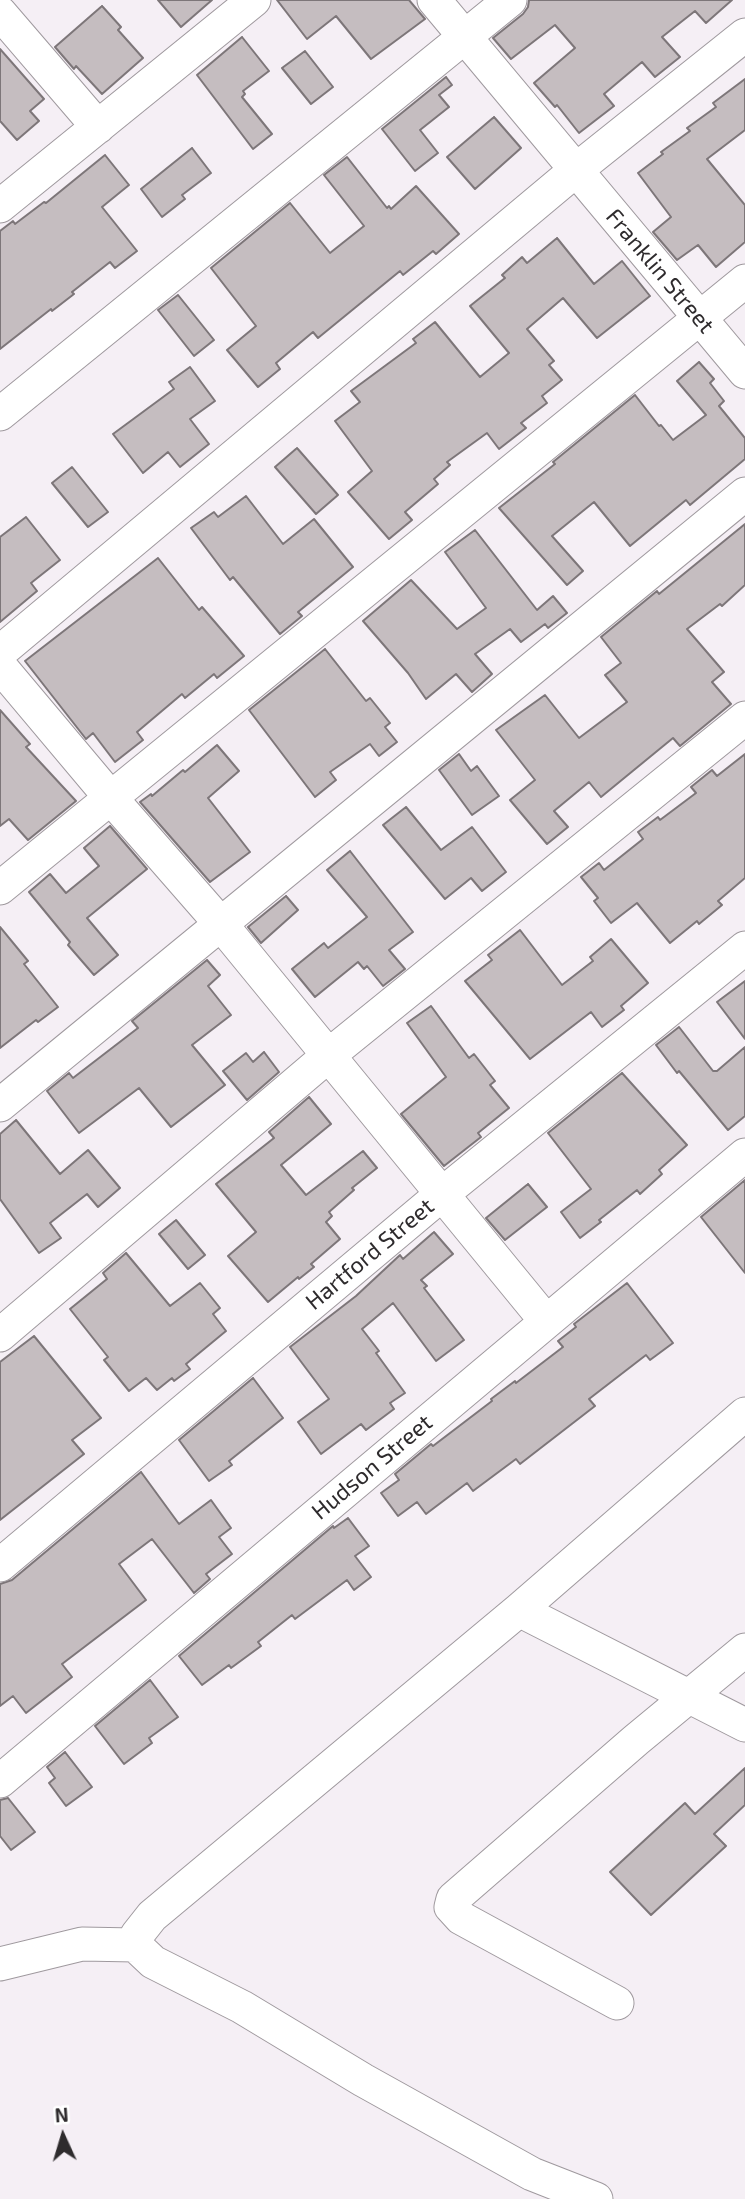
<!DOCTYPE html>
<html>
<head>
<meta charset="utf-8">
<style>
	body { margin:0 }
	#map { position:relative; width:745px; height:2199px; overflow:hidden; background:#f5eff5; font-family:"Exo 2",sans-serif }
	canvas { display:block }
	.north { position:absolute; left:28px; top:2101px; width:70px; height:70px; -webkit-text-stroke:5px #fff; paint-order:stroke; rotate:356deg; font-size:19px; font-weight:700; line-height:28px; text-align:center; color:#2e2b2d }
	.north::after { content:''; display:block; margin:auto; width:24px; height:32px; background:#2e2b2d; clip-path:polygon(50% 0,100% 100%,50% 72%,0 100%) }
</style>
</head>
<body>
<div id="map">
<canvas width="745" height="2199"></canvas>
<div class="north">N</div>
</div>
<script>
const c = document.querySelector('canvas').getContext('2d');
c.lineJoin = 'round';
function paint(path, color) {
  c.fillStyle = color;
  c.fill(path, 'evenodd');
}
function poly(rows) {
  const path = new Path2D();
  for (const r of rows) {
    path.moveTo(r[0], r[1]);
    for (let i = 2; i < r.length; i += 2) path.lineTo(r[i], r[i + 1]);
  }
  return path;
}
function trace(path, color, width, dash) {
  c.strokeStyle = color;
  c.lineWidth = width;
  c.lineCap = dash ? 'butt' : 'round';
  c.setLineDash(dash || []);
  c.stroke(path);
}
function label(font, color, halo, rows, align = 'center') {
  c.font = font + ' "Exo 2",sans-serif';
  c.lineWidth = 7;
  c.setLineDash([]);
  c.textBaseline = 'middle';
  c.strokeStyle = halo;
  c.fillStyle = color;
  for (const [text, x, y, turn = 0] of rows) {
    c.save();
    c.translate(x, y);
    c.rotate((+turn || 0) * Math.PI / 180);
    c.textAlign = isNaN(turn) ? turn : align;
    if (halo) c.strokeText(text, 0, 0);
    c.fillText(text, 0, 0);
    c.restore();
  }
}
const building = poly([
	[158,0,212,0,181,27,158,0],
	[277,0,409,0,425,19,371,59,336,16,307,39,277,0],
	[529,0,732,0,706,23,695,11,662,37,680,57,655,77,642,62,604,94,614,106,579,133,557,105,555,107,534,83,575,48,555,25,511,59,493,38,523,14,528,7,529,0],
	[102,6,121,27,118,30,143,58,102,94,76,66,74,69,55,47,102,6],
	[242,37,269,71,243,91,245,94,242,97,272,134,253,149,197,75,242,37],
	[0,49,44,99,30,111,39,121,17,140,0,121,0,49],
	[305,51,333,87,311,104,282,68,305,51],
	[446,77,452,85,439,95,449,107,420,130,438,153,415,171,382,129,446,77],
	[745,79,745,130,707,159,745,205,745,242,716,267,698,245,677,260,653,232,671,217,638,173,663,154,661,152,690,131,687,128,716,107,713,103,745,79],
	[494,117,521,148,475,189,447,157,494,117],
	[192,148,211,173,182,195,185,199,162,217,141,189,192,148],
	[105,155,129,185,102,207,137,251,115,268,110,262,72,292,74,294,52,311,51,309,0,349,0,231,13,221,15,224,44,202,46,203,105,155],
	[347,157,387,208,389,206,391,209,416,186,459,234,436,254,433,251,403,275,400,271,318,338,313,332,276,363,280,369,258,387,227,350,256,326,211,268,290,203,330,253,364,226,324,175,347,157],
	[557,238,594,284,622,261,650,296,597,338,563,298,527,329,554,361,549,365,562,380,542,396,547,403,521,423,526,428,499,449,487,433,447,462,450,465,434,479,438,484,405,512,412,520,389,539,348,492,372,471,335,421,360,402,351,391,416,343,413,339,435,322,480,377,509,353,470,306,505,278,502,275,522,257,527,263,557,238],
	[178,295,214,340,194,356,158,310,178,295],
	[699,362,714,379,710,383,724,401,719,406,745,438,745,459,690,505,686,500,630,546,594,502,552,536,583,571,567,585,499,508,555,464,553,462,635,395,659,426,661,425,673,440,706,415,677,381,699,362],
	[190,367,215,401,190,419,209,444,180,467,168,452,143,473,113,434,174,389,169,382,190,367],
	[297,448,338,495,316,514,275,467,297,448],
	[72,467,108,512,88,527,52,483,72,467],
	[246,496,283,544,314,519,353,567,298,612,302,616,280,634,233,577,230,580,191,528,214,512,218,517,246,496],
	[26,517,60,560,31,583,37,591,0,622,0,537,26,517],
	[745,524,745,585,722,606,720,604,687,629,724,672,712,682,731,704,680,746,673,738,601,797,589,782,554,811,568,827,547,844,510,800,535,780,496,730,545,695,579,738,627,702,605,675,621,663,601,637,657,591,659,594,675,581,745,524],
	[475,530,537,610,553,596,567,613,548,628,545,624,521,642,510,629,475,654,492,674,472,692,456,674,426,699,408,673,363,621,411,580,457,629,486,608,445,552,475,530],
	[158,558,199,610,202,607,244,656,217,678,214,674,185,698,182,694,137,732,143,740,115,762,93,733,86,739,25,661,158,558],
	[325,649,366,701,370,698,390,723,385,727,397,742,379,756,370,744,330,772,336,780,315,797,249,710,325,649],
	[0,710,30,744,26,747,76,801,28,840,9,819,0,826,0,710],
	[217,745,239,771,208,798,250,852,210,882,140,802,151,794,152,796,183,770,185,772,217,745],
	[459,754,471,771,477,766,499,796,472,815,439,770,459,754],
	[745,754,745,878,718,901,722,905,699,924,697,921,670,943,637,903,611,923,594,901,598,898,581,877,599,863,604,870,643,839,638,832,658,817,660,820,696,793,691,787,712,770,717,776,745,754],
	[406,807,441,850,472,827,506,872,482,891,471,878,445,899,383,825,406,807],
	[110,826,147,869,87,918,118,955,94,975,68,945,70,942,29,892,50,874,66,893,99,866,84,848,110,826],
	[350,851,413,932,389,950,405,969,383,986,367,966,364,969,358,962,315,997,292,969,324,943,328,948,367,917,327,870,350,851],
	[286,896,298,910,261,943,248,927,286,896],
	[0,927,28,961,24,964,58,1007,38,1022,36,1020,0,1048,0,927],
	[520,930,562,985,593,961,590,957,611,939,648,983,621,1006,624,1010,602,1027,591,1012,530,1059,465,981,492,960,488,955,520,930],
	[207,960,220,975,208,986,231,1015,192,1045,225,1085,171,1127,139,1088,79,1133,47,1091,69,1073,73,1078,138,1028,132,1021,207,960],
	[745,981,745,1039,717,1002,745,981],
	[431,1006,469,1058,474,1054,495,1081,490,1085,509,1108,478,1133,481,1137,444,1166,401,1114,446,1077,407,1023,431,1006],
	[679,1027,713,1071,717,1071,745,1047,745,1116,728,1130,679,1071,677,1073,656,1045,679,1027],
	[264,1052,279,1072,247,1100,223,1071,246,1053,253,1062,264,1052],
	[622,1073,687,1145,659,1170,662,1174,640,1194,637,1190,599,1220,601,1222,580,1238,561,1212,591,1189,548,1133,622,1073],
	[309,1097,331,1124,281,1165,306,1195,363,1151,377,1168,352,1188,354,1190,329,1212,332,1216,326,1222,340,1239,311,1264,314,1267,299,1279,298,1277,268,1302,228,1256,256,1232,216,1184,274,1138,269,1132,309,1097],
	[16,1120,60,1174,88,1150,120,1188,98,1207,87,1194,50,1223,61,1238,39,1253,0,1199,0,1134,16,1120],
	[745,1180,745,1273,701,1217,745,1180],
	[528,1184,547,1207,505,1240,486,1218,528,1184],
	[176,1220,205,1255,188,1269,159,1234,176,1220],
	[434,1232,453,1254,421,1280,427,1286,424,1288,464,1340,436,1361,393,1303,362,1329,379,1351,376,1353,405,1393,390,1403,394,1409,366,1430,361,1424,321,1454,298,1422,329,1399,290,1347,356,1296,400,1255,403,1259,434,1232],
	[126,1253,170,1306,200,1283,220,1308,213,1314,226,1331,186,1364,190,1369,174,1381,172,1378,157,1390,146,1378,129,1391,104,1360,108,1357,70,1309,107,1279,103,1273,126,1253],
	[627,1283,673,1343,650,1360,646,1355,589,1399,595,1406,520,1464,516,1459,473,1491,467,1483,426,1514,417,1502,398,1516,381,1493,399,1480,395,1474,431,1444,433,1446,492,1401,491,1399,515,1381,516,1383,563,1347,558,1341,576,1327,574,1324,627,1283],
	[34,1336,101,1418,72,1440,84,1454,0,1520,0,1362,34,1336],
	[253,1378,283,1418,229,1461,232,1465,209,1481,179,1440,253,1378],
	[141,1472,179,1524,211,1500,231,1528,219,1537,232,1554,206,1574,210,1579,194,1593,152,1539,119,1564,146,1600,62,1664,72,1677,26,1713,13,1696,0,1706,0,1584,12,1580,141,1472],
	[348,1518,369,1546,355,1556,371,1577,354,1590,347,1580,295,1619,292,1615,258,1642,261,1646,231,1668,229,1665,202,1685,179,1656,333,1526,334,1528,348,1518],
	[150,1680,178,1717,149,1738,152,1743,124,1764,95,1726,150,1680],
	[65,1752,92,1787,66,1806,49,1783,55,1778,47,1767,65,1752],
	[745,1768,745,1805,714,1834,726,1846,651,1915,610,1872,685,1803,695,1814,745,1768],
	[8,1798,35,1832,11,1850,0,1836,0,1800,8,1798]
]);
paint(building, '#c5bdc0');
trace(building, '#7d7679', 2);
const minor = poly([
	[434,0,745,372],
	[0,13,98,127],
	[0,206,254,0],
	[0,414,510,0],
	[0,652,576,170,745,35],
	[0,666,110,797,220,923,546,1321],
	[0,888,745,281],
	[0,1105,745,494],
	[0,1335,329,1055,745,718],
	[0,1565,441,1195,745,948],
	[519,1610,745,1725],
	[0,1781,745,1155],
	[0,1964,82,1944,135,1945],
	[617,2003,461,1918,451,1907,453,1899,636,1740,745,1650],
	[596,2199,532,2174,363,2080,242,2007,153,1962,135,1945,137,1935,152,1916,519,1610,745,1414]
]);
trace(minor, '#9f999e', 35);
trace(minor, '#fff', 33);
label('23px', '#2e2b2d', '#fff', [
	["Franklin Street",660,271,50],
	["Hartford Street",370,1254,-40],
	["Hudson Street",372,1467,-40]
]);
</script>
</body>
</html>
